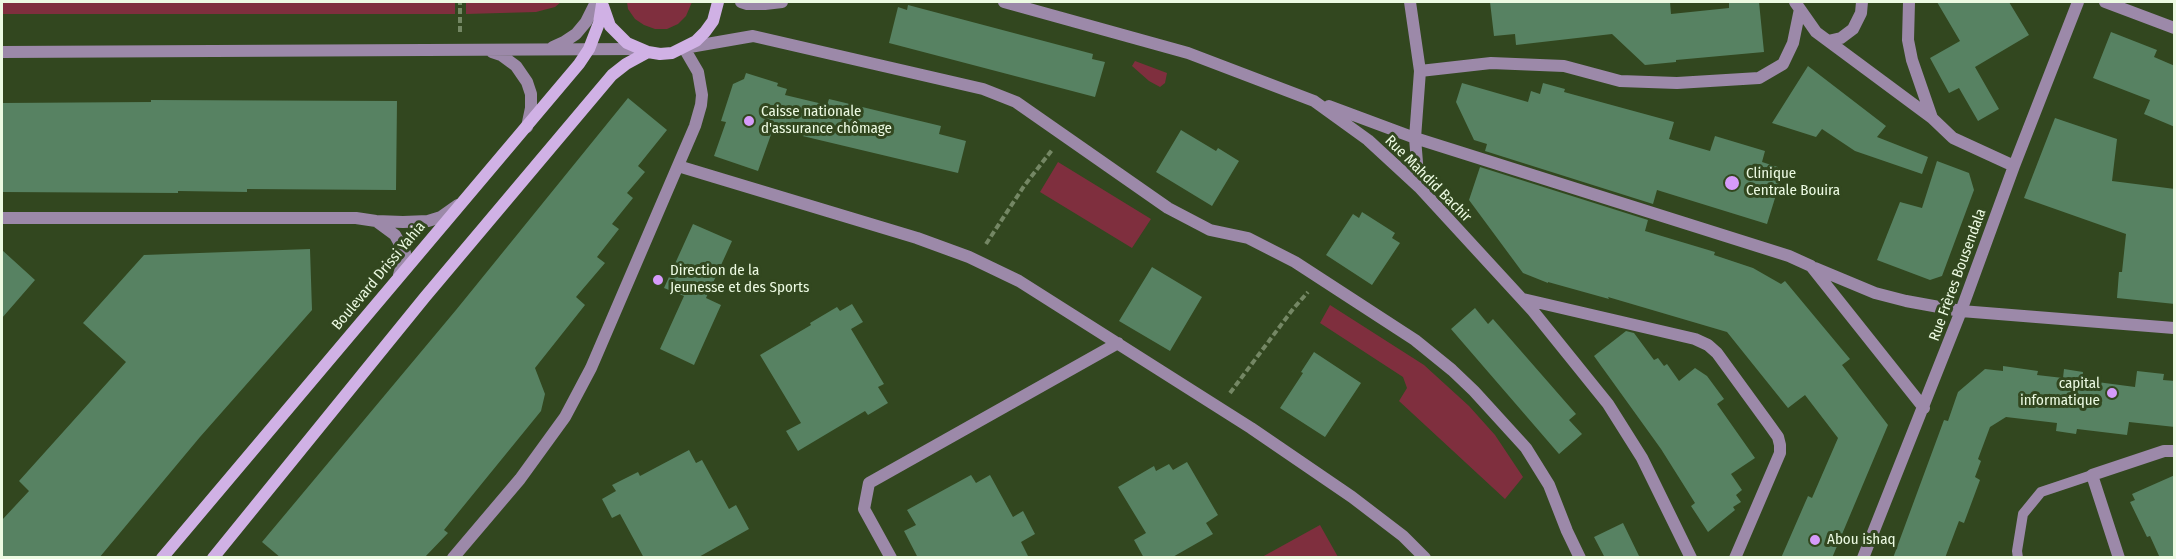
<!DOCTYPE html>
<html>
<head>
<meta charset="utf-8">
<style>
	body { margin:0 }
	#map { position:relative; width:2176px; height:559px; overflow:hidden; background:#32471f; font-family:"Fira Sans Condensed",sans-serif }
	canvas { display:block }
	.frame { position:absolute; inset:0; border:3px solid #ecfae2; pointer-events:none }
</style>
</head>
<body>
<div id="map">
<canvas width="2176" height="559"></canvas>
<div class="frame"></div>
</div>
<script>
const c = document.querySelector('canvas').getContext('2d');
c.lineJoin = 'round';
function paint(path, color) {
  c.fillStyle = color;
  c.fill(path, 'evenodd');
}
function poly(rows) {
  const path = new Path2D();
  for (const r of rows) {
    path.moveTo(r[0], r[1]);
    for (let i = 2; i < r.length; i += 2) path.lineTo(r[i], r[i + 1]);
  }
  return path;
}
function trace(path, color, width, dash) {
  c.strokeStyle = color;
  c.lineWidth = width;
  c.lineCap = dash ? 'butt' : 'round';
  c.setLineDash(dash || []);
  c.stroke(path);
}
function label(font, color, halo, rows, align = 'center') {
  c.font = font + ' "Fira Sans Condensed",sans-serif';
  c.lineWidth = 6;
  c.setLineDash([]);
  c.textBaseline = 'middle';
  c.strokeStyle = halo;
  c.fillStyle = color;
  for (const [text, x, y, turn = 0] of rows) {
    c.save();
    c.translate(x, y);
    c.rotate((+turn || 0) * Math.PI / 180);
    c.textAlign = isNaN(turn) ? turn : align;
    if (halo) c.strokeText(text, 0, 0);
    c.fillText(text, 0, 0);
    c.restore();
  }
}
paint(poly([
	[2,2,455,2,455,14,2,14],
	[466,2,561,2,555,7,536,12,466,14],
	[627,2,692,2,686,16,678,24,667,29,655,29,644,25,635,19,628,9],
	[1135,61,1167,73,1165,83,1160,87,1149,81,1132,66],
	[1058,162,1151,219,1132,248,1040,192],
	[1330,305,1424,365,1469,406,1495,435,1523,477,1505,499,1399,401,1407,388,1403,377,1320,323],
	[1320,525,1338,557,1262,557]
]), '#7f2f3e');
paint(poly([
	[1490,2,1670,2,1671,14,1729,8,1729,2,1759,2,1764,52,1676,60,1676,62,1645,65,1612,34,1516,45,1515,34,1494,36],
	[1937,2,2009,2,2029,35,1975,67,1999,109,1978,121,1959,88,1949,93,1930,58,1960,41],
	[908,5,1093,54,1092,59,1105,62,1095,97,889,43,898,7,907,10],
	[2111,32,2157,50,2154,57,2175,66,2175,127,2144,114,2150,100,2093,78],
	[1808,66,1886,126,1877,137,1928,157,1922,174,1855,151,1822,129,1816,137,1772,123],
	[746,73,778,83,777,86,787,89,785,95,827,105,829,99,941,126,939,134,966,141,958,173,773,129,758,171,714,156,726,122,721,121,733,84,744,79],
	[1462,83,1528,102,1531,91,1540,94,1543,83,1565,89,1564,92,1674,122,1669,139,1710,151,1715,136,1765,151,1762,162,1784,169,1767,224,1657,190,1653,204,1485,151,1487,144,1474,140,1456,102],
	[628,98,667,130,638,166,645,172,627,193,633,198,612,224,619,229,597,257,605,263,576,297,585,305,535,368,545,394,541,411,444,530,448,533,424,558,281,558,262,542,456,310],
	[151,100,397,101,396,190,247,189,247,192,178,191,178,193,2,192,2,103,151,102],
	[2055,118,2117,139,2112,181,2175,189,2175,304,2117,298,2119,272,2122,272,2126,234,2024,198],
	[1181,130,1216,151,1218,148,1239,161,1212,206,1156,172],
	[1937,161,1969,173,1974,190,1942,276,1930,280,1877,260,1900,202,1922,208],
	[1480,167,1648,220,1645,231,1715,252,1714,255,1753,268,1781,284,1785,281,1850,359,1842,365,1888,425,1832,558,1781,558,1808,496,1812,498,1838,438,1805,395,1788,408,1727,332,1608,297,1609,299,1548,282,1548,283,1523,273,1469,200],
	[1362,212,1395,233,1392,238,1400,243,1372,285,1326,255,1353,214,1359,218],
	[693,224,732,241,706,298,721,305,694,365,660,349,684,296,664,288],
	[310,249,312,310,200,437,99,558,2,558,2,520,29,491,19,481,126,362,83,323,144,255],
	[2,250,35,280,2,318],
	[1152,267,1202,297,1170,351,1119,321],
	[852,304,863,322,851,329,884,384,878,387,888,403,868,415,865,411,798,451,786,431,801,423,760,355,811,325,810,323,837,307,840,311],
	[1475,308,1488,324,1493,319,1576,414,1569,420,1582,434,1559,454,1451,329],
	[1626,331,1634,333,1654,360,1658,358,1664,366,1667,364,1679,381,1695,368,1707,376,1724,399,1717,404,1755,458,1731,474,1742,490,1736,495,1741,502,1733,507,1735,510,1708,532,1691,506,1695,503,1661,449,1594,356],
	[1314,352,1361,383,1325,437,1280,408,1303,373,1301,372],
	[2003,366,2038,371,2037,375,2063,378,2064,369,2083,372,2082,380,2135,387,2137,371,2164,374,2163,380,2175,381,2175,427,2129,422,2127,435,2077,429,2076,434,2056,431,2057,423,2006,417,1990,427,1978,459,1981,461,1975,477,1980,480,1964,523,1959,521,1945,558,1893,558,1944,420,1948,421,1958,392,1985,369,2003,371],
	[689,450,696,463,702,460,729,509,736,505,749,529,697,558,644,558,620,514,612,518,602,499,616,491,612,485,638,472,640,476],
	[1187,462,1218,515,1206,523,1213,534,1171,558,1144,558,1134,540,1146,533,1118,487,1154,466,1156,471,1169,464,1173,470],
	[971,475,976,483,990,475,1013,517,1023,511,1035,534,1021,542,1029,558,918,558,904,531,916,525,907,510],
	[2175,475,2175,558,2160,558,2150,536,2147,537,2130,502,2135,500,2132,494],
	[1623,523,1640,558,1605,558,1594,537]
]), '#578262');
trace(poly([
	[460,32,460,2],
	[986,244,1024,186,1052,150],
	[1230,393,1293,309,1308,292]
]), '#748764', 4, [6, 3]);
trace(poly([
	[2018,558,2017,551,2023,514,2041,492,2092,475]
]), '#9c89a9', 10);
trace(poly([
	[741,2,747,4,765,4,782,2],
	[1004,2,1188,53,1314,101,1368,140,1419,187,1533,311,1608,404,1642,458,1691,558],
	[1410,2,1420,71,1415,138,1419,187],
	[1795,2,1816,32,1932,118,1953,138,2014,166],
	[1909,2,1908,40,1912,60,1932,118],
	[2105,2,2174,28],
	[1828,41,1841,38,1853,29,1861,13,1862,2],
	[553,47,564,42,576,34,586,22,596,2],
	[2,52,637,49],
	[492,52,501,55,516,66,527,82,531,94,531,108,527,127],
	[1420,71,1491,63,1564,66,1620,81,1677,83,1759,78,1783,64,1793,43,1800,9],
	[1329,106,1415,138,1789,256,1811,266,1924,408],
	[678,166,917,238,969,257,1019,281,1251,428,1352,497,1403,536,1425,558],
	[2,218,356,218,376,221,403,222,428,221,441,217,458,205],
	[376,221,395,235,405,253,399,275],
	[1815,268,1875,293,1906,301,1961,311,2174,328],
	[1523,299,1695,339,1708,345,1717,353,1768,423,1778,437,1780,445,1780,453,1735,558],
	[453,558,520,479,565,417,591,368,695,126,701,105,702,95,698,72,684,48,753,36,983,89,1016,102,1168,208,1210,230,1248,238,1295,262,1415,340,1452,370,1474,391,1526,448,1549,485,1567,531,1580,558],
	[891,558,864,509,869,483,1118,343],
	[1863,558,1961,311,2014,166,2078,2],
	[2119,558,2092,475,2164,451,2174,451]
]), '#9c89a9', 12);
trace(poly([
	[603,6,610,26,627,43,648,52,660,54,672,53,696,41,705,32,713,21,718,2],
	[162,558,579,64,589,49,599,23,602,4],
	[213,558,425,297,612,75,626,64,648,52]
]), '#d0b1e5', 12);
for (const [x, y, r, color] of [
	[749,121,6,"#d69bfa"],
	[1732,183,8,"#d69bfa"],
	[658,280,6,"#d69bfa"],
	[2112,393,6,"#d69bfa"],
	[1815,540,6,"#d69bfa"]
]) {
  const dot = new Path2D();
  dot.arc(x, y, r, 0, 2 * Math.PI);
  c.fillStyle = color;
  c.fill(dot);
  trace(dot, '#32471f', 2);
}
label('15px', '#ecfae2', '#32471f', [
	["Caisse nationale",761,112],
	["d'assurance chômage",761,129],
	["Clinique",1746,174],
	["Centrale Bouira",1746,191],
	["Direction de la",670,271],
	["Jeunesse et des Sports",670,288],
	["capital",2100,384,"right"],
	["informatique",2100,401,"right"],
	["Abou ishaq",1827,540]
], 'left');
label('15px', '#ecfae2', '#32471f', [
	["Rue Mahdid Bachir",1428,179,45],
	["Rue Frères Bousendala",1958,275,-70],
	["Boulevard Drissi Yahia",379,276,-50]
]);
</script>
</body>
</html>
